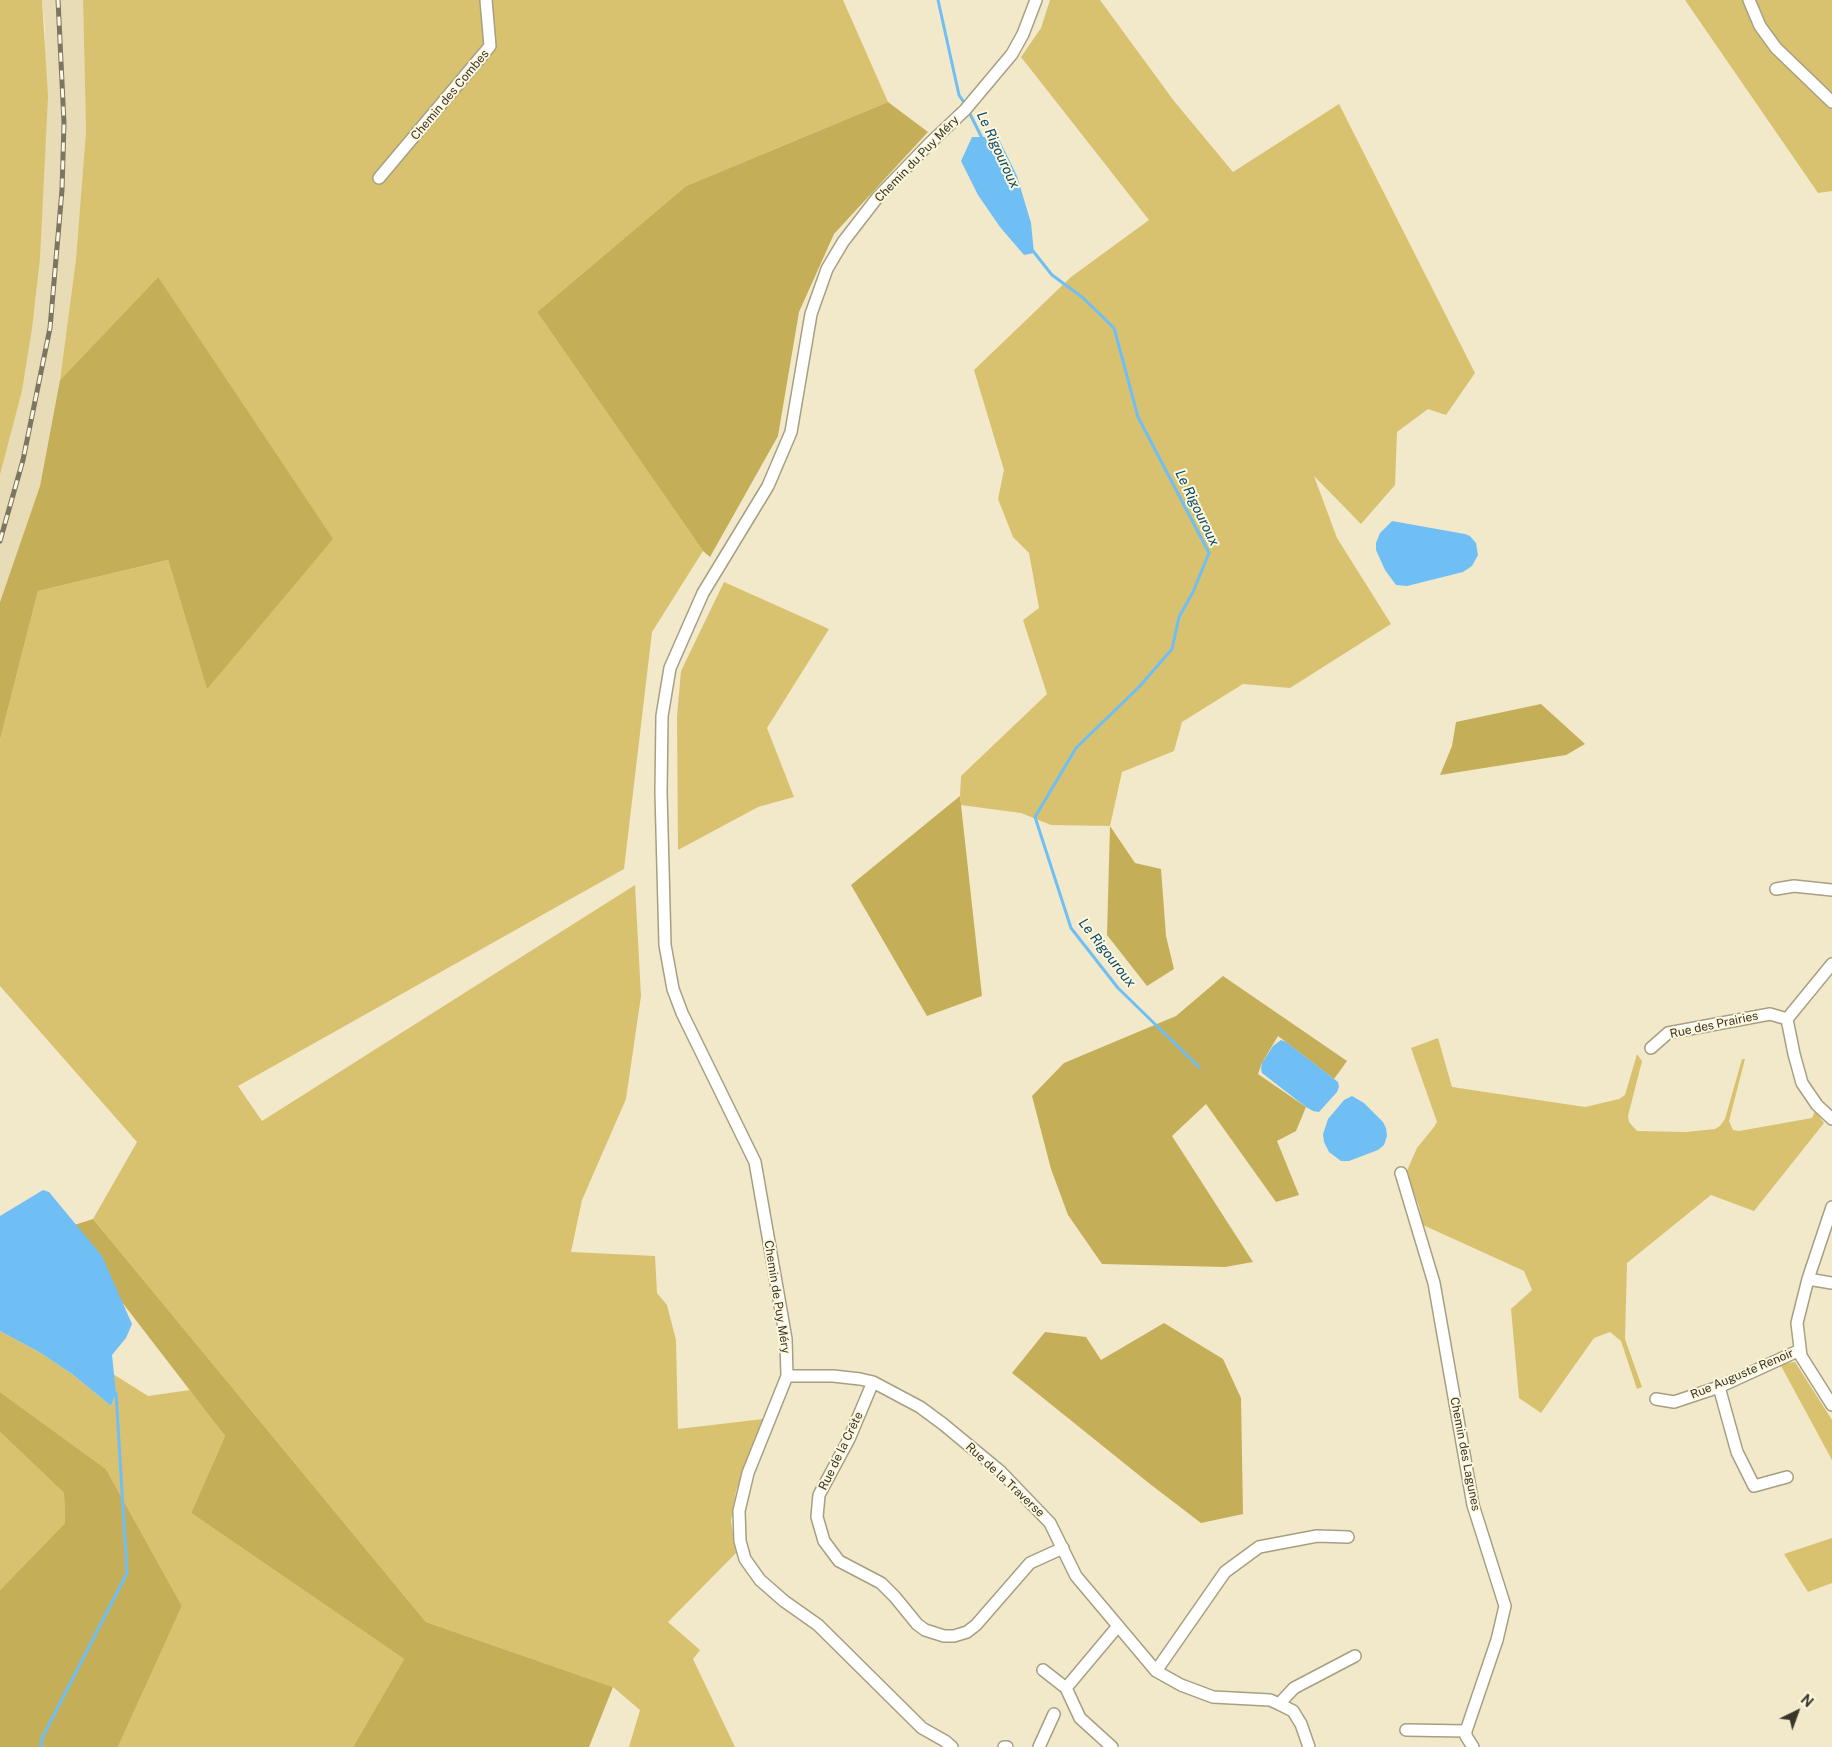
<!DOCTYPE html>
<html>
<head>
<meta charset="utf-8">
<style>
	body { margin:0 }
	#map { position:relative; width:1832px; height:1747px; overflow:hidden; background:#f2e9ca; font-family:"Public Sans",sans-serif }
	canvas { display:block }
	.north { position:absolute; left:1772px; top:1687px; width:50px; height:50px; -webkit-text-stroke:4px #fdf7dd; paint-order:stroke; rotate:42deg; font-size:14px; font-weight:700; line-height:20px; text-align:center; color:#39362a }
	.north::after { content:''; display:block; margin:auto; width:18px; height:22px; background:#39362a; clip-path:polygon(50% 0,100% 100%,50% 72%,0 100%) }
</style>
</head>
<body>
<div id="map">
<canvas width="1832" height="1747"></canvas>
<div class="north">N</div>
</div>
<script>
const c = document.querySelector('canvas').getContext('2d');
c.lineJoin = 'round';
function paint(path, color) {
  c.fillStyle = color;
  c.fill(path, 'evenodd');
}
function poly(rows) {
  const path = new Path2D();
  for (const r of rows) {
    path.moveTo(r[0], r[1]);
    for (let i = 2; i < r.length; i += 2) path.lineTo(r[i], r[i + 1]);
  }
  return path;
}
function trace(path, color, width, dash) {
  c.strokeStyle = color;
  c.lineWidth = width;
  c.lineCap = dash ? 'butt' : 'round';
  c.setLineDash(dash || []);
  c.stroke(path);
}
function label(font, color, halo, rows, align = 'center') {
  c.font = font + ' "Public Sans",sans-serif';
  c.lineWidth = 4;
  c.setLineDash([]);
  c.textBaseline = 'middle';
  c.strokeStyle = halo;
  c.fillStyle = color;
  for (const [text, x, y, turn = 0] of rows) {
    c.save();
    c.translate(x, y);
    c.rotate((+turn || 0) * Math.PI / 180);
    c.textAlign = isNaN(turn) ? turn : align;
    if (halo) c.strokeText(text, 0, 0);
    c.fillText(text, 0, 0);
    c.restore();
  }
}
paint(poly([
	[42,0,83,0,86,131,76,259,60,380,40,486,0,602,0,475,22,391,32,329,40,259,45,27]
]), '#e7dcb5');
paint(poly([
	[0,0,42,0,48,96,40,259,32,329,22,391,0,475],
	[83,0,843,0,888,102,686,186,537,312,703,551,652,632,624,869,238,1086,262,1121,635,885,641,996,626,1099,582,1200,571,1252,655,1256,657,1293,667,1305,676,1340,678,1429,763,1419,736,1491,731,1521,736,1553,668,1622,700,1650,693,1659,735,1747,629,1747,640,1710,613,1687,426,1622,93,1219,137,1142,0,986,0,740,38,591,168,560,207,688,158,277,60,380,76,259,86,131],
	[1050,0,1100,0,1174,101,1233,172,1339,104,1475,373,1446,415,1428,409,1397,432,1395,485,1361,524,1314,476,1337,538,1391,624,1290,688,1243,684,1182,722,1174,751,1122,772,1110,826,1051,825,1021,813,961,805,960,796,961,776,1047,694,1023,620,1039,608,1029,553,1013,537,998,499,1004,470,974,370,1071,277,1149,220,1021,57,1041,28],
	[1685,0,1832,0,1832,191,1818,193],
	[724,582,829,629,767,728,794,797,758,807,678,850,677,716,681,671],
	[1438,1038,1452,1087,1585,1107,1619,1099,1625,1095,1637,1054,1642,1061,1628,1116,1629,1122,1637,1131,1686,1132,1715,1129,1720,1126,1725,1119,1742,1059,1745,1059,1729,1121,1733,1130,1739,1131,1812,1118,1815,1111,1824,1123,1754,1211,1711,1195,1627,1263,1625,1339,1642,1387,1637,1389,1621,1341,1610,1332,1594,1338,1541,1413,1519,1398,1511,1309,1532,1290,1524,1271,1423,1225,1419,1206,1406,1173,1417,1148,1434,1127,1437,1122,1411,1048],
	[0,1331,39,1352,72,1374,111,1406,116,1393,113,1374,148,1396,190,1390,225,1436,191,1513,404,1659,353,1747,118,1747,182,1606,106,1469,0,1392],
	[1795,1362,1832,1420,1832,1460,1780,1364],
	[0,1432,64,1493,65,1523,0,1590],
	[1832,1538,1832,1583,1808,1592,1784,1554]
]), '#d8c270');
paint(poly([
	[888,102,928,132,834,234,799,312,778,436,710,557,703,551,537,312,686,186],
	[158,277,333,539,207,689,168,560,38,591,0,740,0,602,40,486,60,380],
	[1541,704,1585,744,1566,755,1440,775,1452,746,1456,722],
	[960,796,982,996,927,1016,851,885],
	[1110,826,1135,863,1161,869,1166,936,1174,969,1147,986,1107,935],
	[1223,976,1347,1061,1334,1079,1278,1036,1262,1063,1258,1074,1306,1107,1296,1131,1277,1141,1299,1195,1276,1202,1206,1104,1172,1136,1253,1262,1225,1267,1102,1264,1068,1215,1051,1169,1032,1096,1064,1063,1176,1016],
	[93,1219,426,1622,613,1687,589,1747,353,1747,404,1659,191,1513,225,1436,65,1228],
	[1164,1323,1223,1359,1241,1398,1243,1514,1201,1523,1150,1484,1012,1373,1045,1332,1086,1337,1101,1360],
	[0,1392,106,1469,182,1606,118,1747,0,1747,0,1590,65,1523,64,1493,0,1432]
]), '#c5ae58');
paint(poly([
	[972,137,998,137,1017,176,1031,223,1034,253,1024,255,1000,227,978,195,961,161],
	[1392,521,1465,534,1470,536,1476,543,1478,555,1472,566,1463,572,1407,586,1396,585,1385,570,1376,550,1376,543,1380,533],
	[1281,1040,1286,1042,1338,1082,1339,1087,1337,1092,1319,1112,1313,1111,1306,1107,1262,1073,1261,1069,1262,1063,1273,1046],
	[1352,1096,1364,1103,1383,1122,1386,1128,1387,1136,1384,1145,1378,1150,1349,1161,1341,1161,1329,1152,1324,1142,1323,1134,1328,1119,1334,1112,1344,1100],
	[43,1190,49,1192,102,1256,132,1324,126,1338,112,1355,116,1393,111,1406,72,1374,39,1352,0,1331,0,1216]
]), '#6fbff5');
trace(poly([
	[938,0,959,95,965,104],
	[968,110,983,140],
	[1033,251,1052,275,1082,297,1114,328,1138,417,1209,553,1193,592,1179,617,1172,649,1139,687,1076,748,1035,817,1071,928,1118,988,1199,1067],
	[41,1747,42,1738,127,1573,116,1393]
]), '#6fbff5', 3);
const minor = poly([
	[1749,0,1760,26,1776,48,1832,102],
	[379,178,490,46,486,0],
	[1776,889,1794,886,1832,890],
	[1787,1019,1832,964],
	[1651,1048,1668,1033,1770,1014,1787,1019,1794,1054,1802,1083,1817,1105,1832,1119],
	[1401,1173,1434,1283,1473,1505,1505,1606,1497,1640,1466,1731],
	[1832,1207,1808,1279,1797,1323,1801,1356,1832,1405],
	[1808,1279,1832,1283],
	[787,1376,833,1376,860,1379,873,1382,920,1407,943,1424,1001,1472,1050,1523,1076,1576,1156,1671,1181,1685,1213,1697,1270,1700,1279,1704,1293,1711,1301,1724,1309,1747],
	[873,1382,849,1439,819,1495,817,1517,824,1541,839,1561,881,1583,895,1597,917,1624,925,1630,944,1636,954,1636,967,1632,976,1625,1030,1563,1063,1548],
	[1719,1387,1737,1452,1754,1486,1787,1477],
	[1656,1399,1674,1402,1719,1387,1800,1350],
	[1043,1670,1066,1688,1080,1718,1112,1747],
	[1156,1671,1225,1572,1259,1547,1317,1536,1348,1537],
	[1066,1688,1118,1626],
	[1279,1704,1294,1688,1355,1656],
	[1406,1730,1466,1731],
	[1466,1731,1466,1736,1473,1747],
	[952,1747,945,1741,922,1728,818,1625,784,1601,760,1580,745,1559,740,1541,739,1511,748,1473,787,1376,786,1339,755,1162,682,1013,673,989,665,945,661,792,662,716,670,668,703,593,768,486,791,432,811,314,827,269,843,242,877,198,929,144,965,110,1012,54,1023,34,1036,0],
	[1004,1747,1007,1747],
	[1039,1747,1054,1714]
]);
trace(minor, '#a79f81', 14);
trace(minor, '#fff', 11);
const rail = poly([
	[0,541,23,460,50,328,62,190,64,123,58,0]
]);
trace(rail, '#7b7563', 5);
trace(rail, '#fdf7dd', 3, [9]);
label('12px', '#39362a', '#fdf7dd', [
	["Chemin des Combes",450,95,-50],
	["Chemin du Puy Méry",917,159,-46],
	["Rue des Prairies",1714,1025,-12],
	["Chemin de Puy Méry",777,1297,81],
	["Rue Auguste Renoir",1742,1374,-23],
	["Rue de la Crête",841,1451,-64],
	["Chemin des Lagunes",1465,1454,79],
	["Rue de la Traverse",1005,1480,43]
]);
label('italic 14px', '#084a6d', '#fdf7dd', [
	["Le Rigouroux",998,150,65],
	["Le Rigouroux",1197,508,64],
	["Le Rigouroux",1107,953,52]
]);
</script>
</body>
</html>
